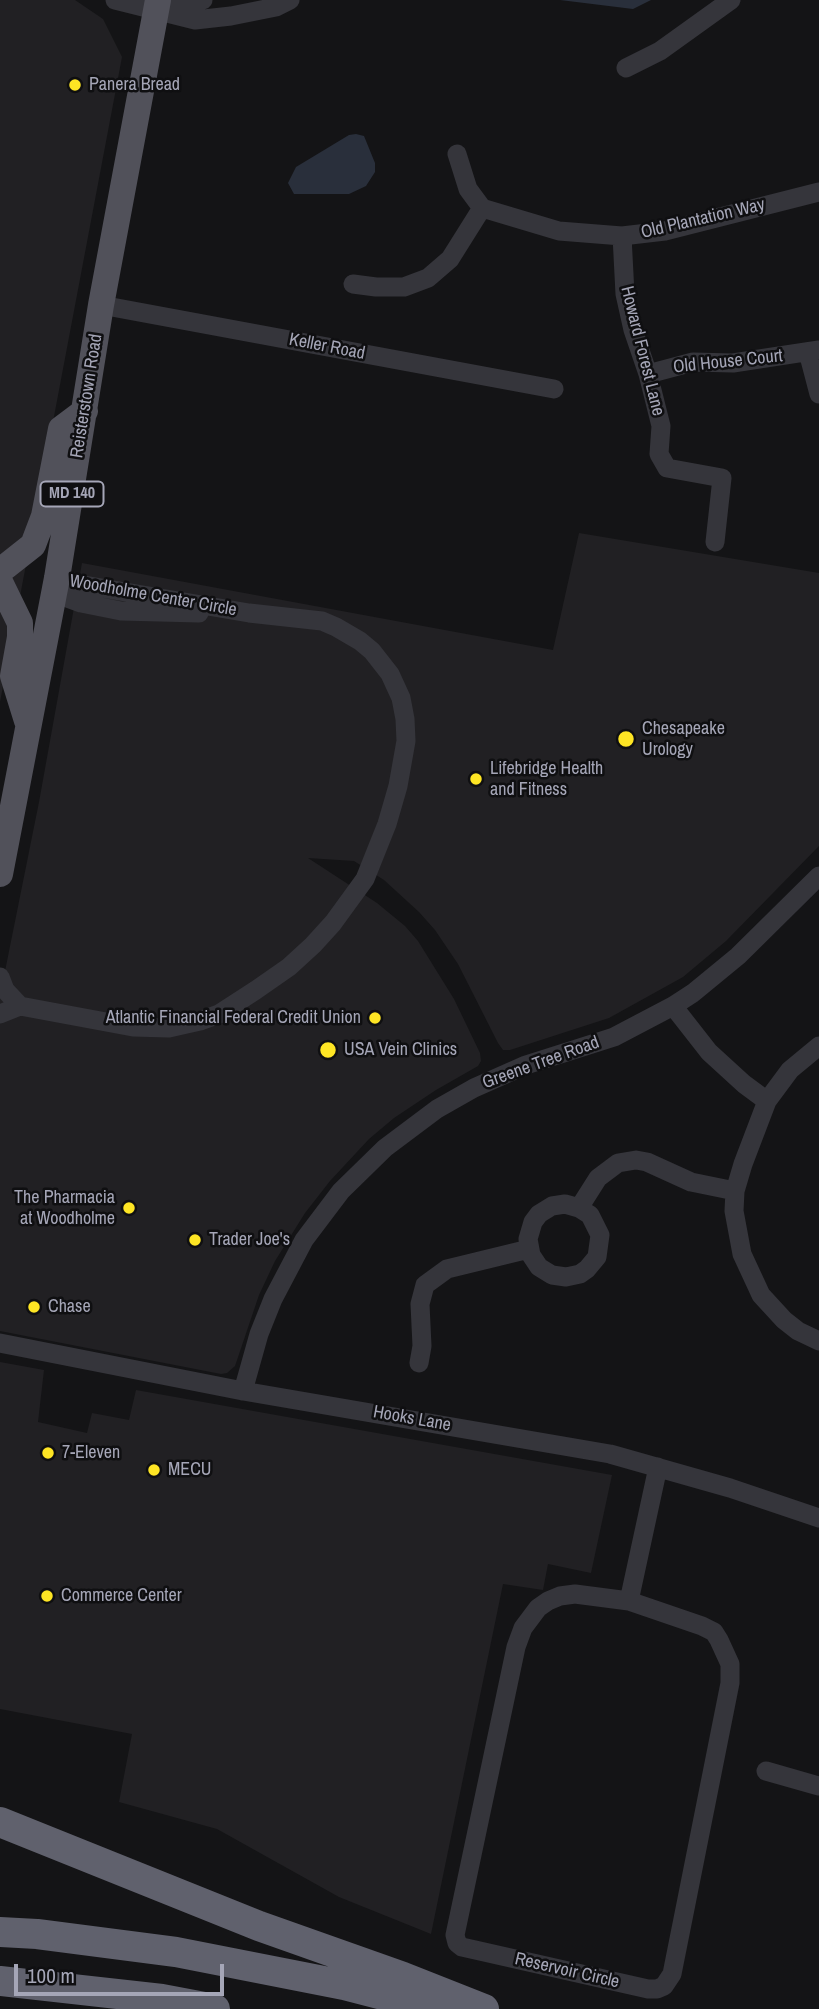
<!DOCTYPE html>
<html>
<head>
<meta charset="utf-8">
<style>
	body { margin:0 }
	#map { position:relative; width:819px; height:2009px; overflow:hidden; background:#141416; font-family:"Archivo Narrow",sans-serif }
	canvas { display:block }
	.scale { position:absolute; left:14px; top:1964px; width:210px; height:32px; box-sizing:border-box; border:4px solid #a5a6b7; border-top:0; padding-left:9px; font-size:21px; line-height:24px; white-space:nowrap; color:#a5a6b7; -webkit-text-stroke:5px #0f0f11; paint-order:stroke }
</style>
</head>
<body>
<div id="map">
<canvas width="819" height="2009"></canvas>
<div class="scale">100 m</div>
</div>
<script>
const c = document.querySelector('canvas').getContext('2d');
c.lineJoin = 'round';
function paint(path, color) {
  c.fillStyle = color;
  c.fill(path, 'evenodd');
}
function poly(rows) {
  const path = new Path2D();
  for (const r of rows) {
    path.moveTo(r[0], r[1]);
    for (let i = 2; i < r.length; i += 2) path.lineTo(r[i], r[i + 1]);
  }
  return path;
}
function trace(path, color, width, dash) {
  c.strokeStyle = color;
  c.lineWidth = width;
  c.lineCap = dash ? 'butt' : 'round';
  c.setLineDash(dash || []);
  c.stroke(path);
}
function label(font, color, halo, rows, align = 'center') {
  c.font = font + ' "Archivo Narrow",sans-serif';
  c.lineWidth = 5;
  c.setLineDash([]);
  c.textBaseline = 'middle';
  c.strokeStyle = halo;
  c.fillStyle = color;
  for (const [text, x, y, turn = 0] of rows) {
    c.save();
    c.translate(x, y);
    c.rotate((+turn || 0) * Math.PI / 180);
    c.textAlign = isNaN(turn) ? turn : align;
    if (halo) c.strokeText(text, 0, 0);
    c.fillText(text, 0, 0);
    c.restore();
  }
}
paint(poly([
	[0,0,75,0,103,19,122,57,0,702],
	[579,533,819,573,819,846,726,941,683,977,609,1018,510,1050,503,1050,498,1043,458,964,435,930,419,912,384,880,354,861,308,858,377,903,405,926,418,941,454,999,480,1053,481,1061,478,1066,436,1090,394,1118,369,1139,330,1181,305,1213,275,1261,259,1295,235,1366,227,1373,221,1374,0,1331,0,996,39,802,82,563,553,650],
	[0,1362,44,1370,38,1422,87,1433,92,1413,129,1420,136,1390,612,1475,591,1573,548,1564,543,1590,503,1584,431,1934,339,1897,217,1829,119,1802,132,1734,0,1709]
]), '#212023');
paint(poly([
	[560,0,651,0,633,9],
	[356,134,364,136,375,163,375,172,366,186,349,194,294,194,288,183,296,167,349,135]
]), '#292f3b');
trace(poly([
	[115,0,195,20,231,16,276,7,290,0],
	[158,9,203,0],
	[626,68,660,51,731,0],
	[457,154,468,189,482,208,559,231,622,236,665,231,819,192],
	[622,236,625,294,633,330,648,374,661,426,659,454,667,468,722,478,715,542],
	[353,284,376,287,404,287,428,278,450,259,482,208],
	[101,305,554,389],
	[808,352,819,394],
	[648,374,693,362,733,363,819,350],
	[54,593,81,603,121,611,199,613],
	[0,977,5,990,20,1006],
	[673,1006,709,1052,744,1084,767,1101],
	[0,1014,20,1006,133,1027,169,1028,200,1021,219,1014,256,990,289,967,313,945,333,923,365,879,387,824,398,786,406,741,405,719,401,698,390,674,372,651,360,641,336,627,322,621,249,613,84,585,57,578],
	[819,1046,790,1070,767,1101,743,1164,735,1191,734,1211,742,1254,761,1295,784,1320,798,1331,819,1341],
	[579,1208,590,1215,600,1235,597,1257,587,1269,580,1274,566,1277,552,1275,539,1267,531,1255,528,1239,533,1222,539,1214,552,1206,565,1204,579,1208,598,1178,618,1163,636,1160,647,1162,691,1182,735,1191],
	[0,1343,243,1391,610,1454,730,1488,819,1518],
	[419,1363,422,1346,420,1304,425,1285,447,1269,529,1249],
	[243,1391,259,1334,273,1299,304,1240,341,1191,385,1148,437,1109,474,1088,526,1065,614,1037,673,1006,693,993,738,956,819,876],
	[575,1594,629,1601,702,1626,714,1632,719,1640,730,1664,730,1683,672,1974,664,1986,657,1989,648,1989,462,1947,457,1943,455,1935,516,1647,523,1628,538,1608,548,1601,560,1596,575,1594],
	[629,1601,658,1467],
	[766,1771,819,1786]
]), '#35353b', 19);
trace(poly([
	[0,571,33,545,44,516,61,429,85,411],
	[0,582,20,623,20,637,13,676,27,721],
	[0,874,57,578,101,305,158,0]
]), '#51515a', 26);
trace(poly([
	[0,1822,259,1926,403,1977,484,2009],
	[0,1932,37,1934,176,1952,344,1985,437,2009],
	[0,1981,162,1999,215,2009]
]), '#60616d', 30);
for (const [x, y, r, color] of [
	[75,85,7,"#fee524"],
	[626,739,9,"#fee524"],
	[476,779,7,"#fee524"],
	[375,1018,7,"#fee524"],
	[328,1050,9,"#fee524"],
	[129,1208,7,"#fee524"],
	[195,1240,7,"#fee524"],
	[34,1307,7,"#fee524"],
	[48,1453,7,"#fee524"],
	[154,1470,7,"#fee524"],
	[47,1596,7,"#fee524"]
]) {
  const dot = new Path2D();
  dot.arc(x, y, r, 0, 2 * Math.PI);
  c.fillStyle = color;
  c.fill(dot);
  trace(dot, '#0f0f11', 2.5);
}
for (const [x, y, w] of [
	[72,494,63]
]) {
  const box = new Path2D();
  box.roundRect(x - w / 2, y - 12.5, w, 25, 5);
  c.fillStyle = '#0f0f11';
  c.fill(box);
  trace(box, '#a5a6b7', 2);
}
label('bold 16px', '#a5a6b7', null, [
	["MD 140",72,494]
]);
label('18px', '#a5a6b7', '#0f0f11', [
	["Panera Bread",89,85],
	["Chesapeake",642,729],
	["Urology",642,750],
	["Lifebridge Health",490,769],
	["and Fitness",490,790],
	["Atlantic Financial Federal Credit Union",361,1018,"right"],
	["USA Vein Clinics",344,1050],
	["The Pharmacia",115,1198,"right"],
	["at Woodholme",115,1219,"right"],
	["Trader Joe's",209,1240],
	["Chase",48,1307],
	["7-Eleven",62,1453],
	["MECU",168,1470],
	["Commerce Center",61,1596]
], 'left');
label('18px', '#a5a6b7', '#0f0f11', [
	["Old Plantation Way",703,219,-13],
	["Keller Road",327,347,11],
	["Howard Forest Lane",642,351,76],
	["Old House Court",728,362,-6],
	["Reisterstown Road",87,396,-81],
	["Woodholme Center Circle",153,596,10],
	["Greene Tree Road",541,1063,-20],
	["Hooks Lane",412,1419,10],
	["Reservoir Circle",567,1971,13]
]);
</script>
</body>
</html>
